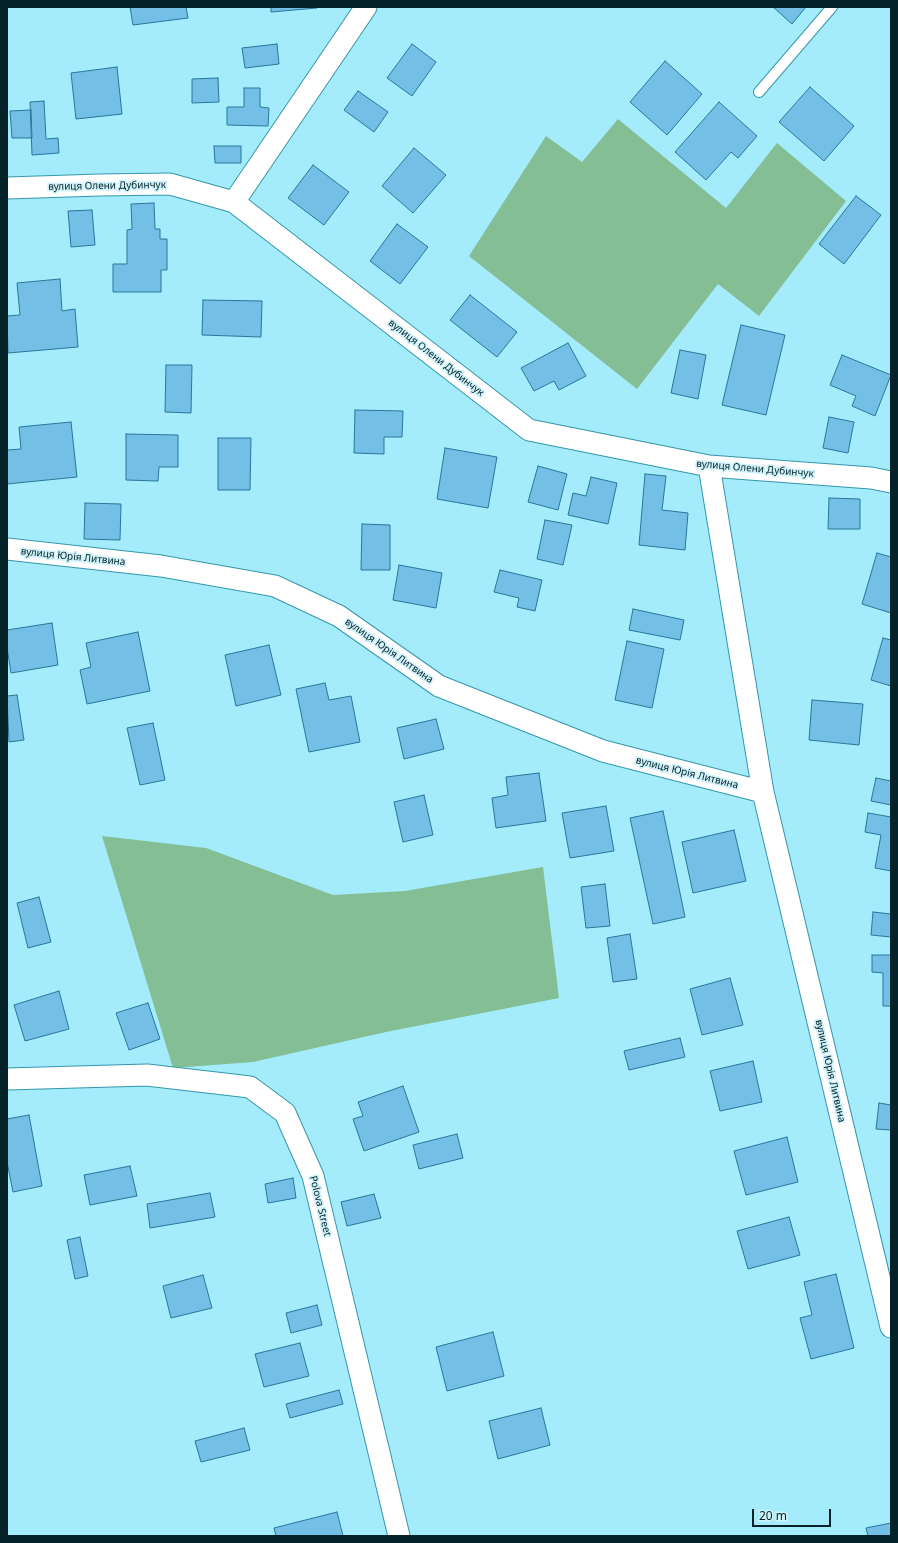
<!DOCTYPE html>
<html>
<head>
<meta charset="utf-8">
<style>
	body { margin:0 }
	#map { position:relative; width:898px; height:1543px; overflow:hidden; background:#a4ecfb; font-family:"Noto Sans",sans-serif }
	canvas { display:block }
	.frame { position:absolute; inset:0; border:8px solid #042228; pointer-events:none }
	.scale { position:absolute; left:752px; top:1509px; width:79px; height:18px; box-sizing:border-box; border:2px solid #042228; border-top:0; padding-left:5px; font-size:12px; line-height:14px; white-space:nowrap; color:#042228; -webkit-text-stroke:3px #d0f2fa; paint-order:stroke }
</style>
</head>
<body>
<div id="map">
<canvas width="898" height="1543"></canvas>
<div class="frame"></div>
<div class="scale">20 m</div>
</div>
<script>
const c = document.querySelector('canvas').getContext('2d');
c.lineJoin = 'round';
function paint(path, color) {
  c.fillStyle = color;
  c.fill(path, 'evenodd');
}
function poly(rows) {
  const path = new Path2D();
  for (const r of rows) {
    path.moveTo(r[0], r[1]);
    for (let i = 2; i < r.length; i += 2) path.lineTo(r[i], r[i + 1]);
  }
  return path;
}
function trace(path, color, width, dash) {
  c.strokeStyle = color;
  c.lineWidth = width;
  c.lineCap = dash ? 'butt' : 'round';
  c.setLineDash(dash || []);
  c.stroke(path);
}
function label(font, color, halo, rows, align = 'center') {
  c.font = font + ' "Noto Sans",sans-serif';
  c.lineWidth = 3.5;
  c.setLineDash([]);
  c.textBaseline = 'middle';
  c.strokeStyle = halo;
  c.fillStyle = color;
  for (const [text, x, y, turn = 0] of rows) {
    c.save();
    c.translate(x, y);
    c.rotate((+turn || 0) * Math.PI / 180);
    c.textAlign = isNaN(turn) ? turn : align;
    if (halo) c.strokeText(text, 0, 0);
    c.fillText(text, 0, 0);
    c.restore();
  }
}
paint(poly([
	[618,119,726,208,777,143,846,201,759,316,718,284,637,389,469,256,546,136,582,162],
	[102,836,206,848,333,895,405,891,543,867,559,998,386,1032,253,1062,173,1068]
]), '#84be94');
const building = poly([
	[130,7,186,7,188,18,133,25,130,7],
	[271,7,317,7,317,8,271,12,271,7],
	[773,7,806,7,792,24,773,7],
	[277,44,279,64,245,68,242,48,277,44],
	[412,44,436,62,412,96,387,78,412,44],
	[665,61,702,94,667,135,630,102,665,61],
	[117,67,122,114,76,119,71,73,117,67],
	[218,78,219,102,192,103,192,79,218,78],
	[810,87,854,126,824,161,779,122,810,87],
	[244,88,260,88,260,107,269,108,268,126,227,125,227,107,244,107,244,88],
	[358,91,388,112,374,132,344,110,358,91],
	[44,101,46,139,58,138,59,153,32,155,30,102,44,101],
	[719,102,757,136,738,158,731,152,706,180,675,152,719,102],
	[31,110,32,138,12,138,10,111,31,110],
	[214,146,241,146,241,163,215,163,214,146],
	[414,148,446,175,413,213,382,186,414,148],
	[313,165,349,192,324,225,288,198,313,165],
	[856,196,881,215,844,264,819,244,856,196],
	[154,203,155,229,160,229,160,239,167,239,167,270,161,270,161,292,113,292,113,264,127,264,127,230,132,229,131,204,154,203],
	[92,210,95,245,71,247,68,211,92,210],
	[397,224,428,247,400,284,370,261,397,224],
	[60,279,62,311,75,309,78,347,8,353,7,316,20,315,17,283,60,279],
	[470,295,517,332,497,357,450,320,470,295],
	[203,300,262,301,261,337,202,335,203,300],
	[741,325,785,335,766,415,722,405,741,325],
	[568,343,586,376,559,390,554,381,534,391,521,368,568,343],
	[680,350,706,355,698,399,671,393,680,350],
	[842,355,891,375,875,416,852,406,856,396,830,385,842,355],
	[166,365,192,365,191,413,165,412,166,365],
	[355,410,403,411,402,437,384,437,384,454,354,453,355,410],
	[829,417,854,422,848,453,823,448,829,417],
	[71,422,77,477,7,484,7,450,21,449,19,427,71,422],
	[126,434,178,435,178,467,159,467,158,481,126,480,126,434],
	[218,438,251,438,250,490,218,490,218,438],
	[445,448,497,457,488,508,437,499,445,448],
	[538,466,567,474,558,510,528,502,538,466],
	[645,474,666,476,662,510,688,513,685,550,639,545,645,474],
	[591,477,617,483,608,524,568,515,573,493,586,496,591,477],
	[829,498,860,499,860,529,828,529,829,498],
	[85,503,121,504,120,540,84,539,85,503],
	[545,520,572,525,563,565,537,559,545,520],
	[362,524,390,525,390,570,361,570,362,524],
	[877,553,891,557,891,613,862,604,877,553],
	[399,565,442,573,436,608,393,600,399,565],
	[500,570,542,580,535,611,517,607,519,598,494,592,500,570],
	[633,609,684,620,680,640,629,630,633,609],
	[52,623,58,665,11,673,7,648,7,630,52,623],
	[138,632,150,691,87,704,80,670,91,667,86,643,138,632],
	[883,638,891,640,891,686,871,680,883,638],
	[627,641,664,649,652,708,615,700,627,641],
	[269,645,281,695,236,706,225,655,269,645],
	[325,683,329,700,351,696,360,742,309,752,296,689,325,683],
	[17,695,24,740,9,742,7,696,17,695],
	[812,700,863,704,859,745,809,740,812,700],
	[436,719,444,749,404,759,397,728,436,719],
	[153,723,165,780,140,785,127,728,153,723],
	[539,773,546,821,496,828,492,798,508,795,506,777,539,773],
	[876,778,891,781,891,805,871,801,876,778],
	[424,795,433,835,403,842,394,802,424,795],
	[606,806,614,851,570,858,562,813,606,806],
	[663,811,685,917,653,924,630,818,663,811],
	[868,813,891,817,891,871,875,868,881,835,865,832,868,813],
	[734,830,746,881,693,893,682,842,734,830],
	[605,884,610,926,586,928,581,887,605,884],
	[39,897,51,942,28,948,17,903,39,897],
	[873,912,891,914,891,937,871,935,873,912],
	[630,934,637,979,613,982,607,938,630,934],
	[872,955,891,955,891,1006,883,1006,883,973,872,972,872,955],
	[730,978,743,1025,702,1035,690,989,730,978],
	[59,991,69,1029,25,1041,14,1005,59,991],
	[148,1003,160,1039,129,1050,116,1013,148,1003],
	[680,1038,685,1057,629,1070,624,1051,680,1038],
	[753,1061,762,1102,720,1111,710,1071,753,1061],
	[403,1086,419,1132,364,1151,353,1119,363,1116,358,1102,403,1086],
	[879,1103,891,1105,891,1130,876,1129,879,1103],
	[29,1115,42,1186,13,1192,7,1162,7,1119,29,1115],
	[457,1134,463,1158,419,1169,413,1145,457,1134],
	[787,1137,798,1182,746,1195,734,1151,787,1137],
	[130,1166,137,1196,90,1205,84,1175,130,1166],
	[293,1178,296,1198,268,1203,265,1184,293,1178],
	[210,1193,215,1217,150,1228,147,1204,210,1193],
	[374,1194,381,1218,347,1226,341,1202,374,1194],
	[789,1217,800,1255,748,1269,737,1231,789,1217],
	[80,1237,88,1276,75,1279,67,1240,80,1237],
	[836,1274,854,1348,811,1359,800,1318,812,1315,804,1282,836,1274],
	[203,1275,212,1308,171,1318,163,1286,203,1275],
	[317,1305,322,1325,291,1333,286,1313,317,1305],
	[493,1332,504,1376,447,1391,436,1347,493,1332],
	[300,1343,309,1376,264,1387,255,1354,300,1343],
	[339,1390,343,1404,290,1418,286,1404,339,1390],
	[541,1408,550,1445,498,1459,489,1421,541,1408],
	[244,1428,250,1450,201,1462,195,1441,244,1428],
	[337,1512,343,1536,276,1536,274,1528,337,1512],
	[891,1523,891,1536,868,1536,866,1528,891,1523]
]);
paint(building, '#74bfe6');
trace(building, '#28769a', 1);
const service = poly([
	[759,92,832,7]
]);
const minor = poly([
	[7,188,100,185,170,184,234,202,529,430,709,466,871,478,891,482],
	[234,202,366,7],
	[709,466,763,792,891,1327],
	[7,549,161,566,275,586,339,616,439,686,603,751,763,792],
	[7,1079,147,1075,250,1087,285,1113,313,1176,399,1536]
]);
trace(service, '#3597aa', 12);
trace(minor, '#3597aa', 23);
trace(service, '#fff', 10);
trace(minor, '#fff', 21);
label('10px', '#042228', '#d0f2fa', [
	["вулиця Олени Дубинчук",107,186,-1],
	["вулиця Олени Дубинчук",436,358,38],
	["вулиця Олени Дубинчук",755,469,5],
	["вулиця Юрія Литвина",73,557,6],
	["вулиця Юрія Литвина",389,651,35],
	["вулиця Юрія Литвина",687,773,14],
	["вулиця Юрія Литвина",830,1071,77],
	["Polova Street",320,1206,76]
]);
</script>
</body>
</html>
